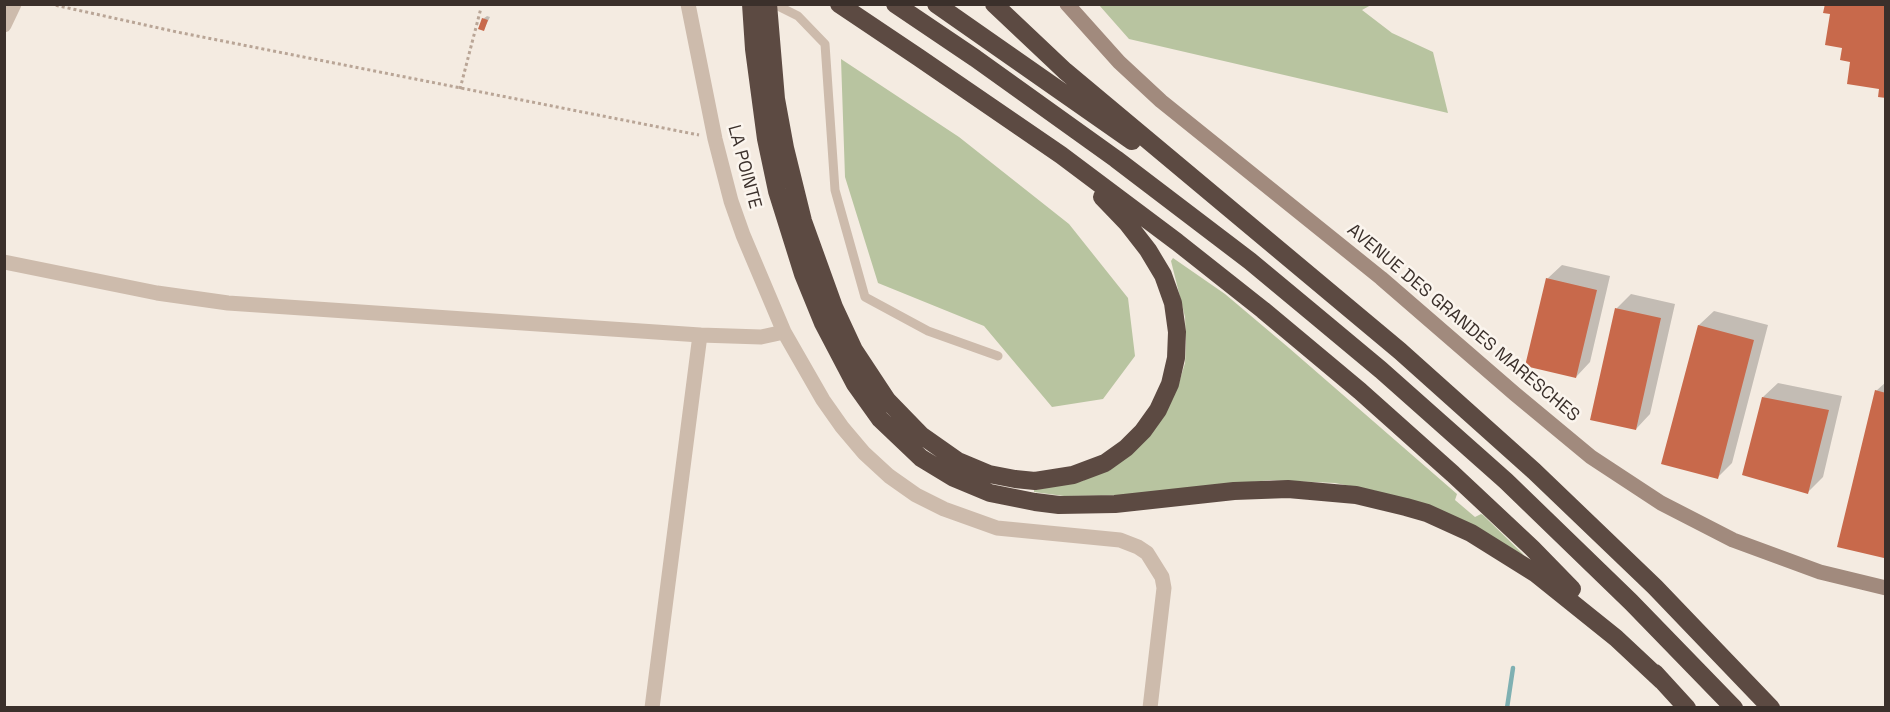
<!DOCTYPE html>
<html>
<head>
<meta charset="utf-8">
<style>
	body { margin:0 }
	#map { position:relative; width:1890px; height:712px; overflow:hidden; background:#f4ebe1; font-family:"Space Grotesk",sans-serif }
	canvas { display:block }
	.frame { position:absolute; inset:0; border:6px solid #3b302b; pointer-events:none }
</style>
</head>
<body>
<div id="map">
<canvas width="1890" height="712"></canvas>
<div class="frame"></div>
</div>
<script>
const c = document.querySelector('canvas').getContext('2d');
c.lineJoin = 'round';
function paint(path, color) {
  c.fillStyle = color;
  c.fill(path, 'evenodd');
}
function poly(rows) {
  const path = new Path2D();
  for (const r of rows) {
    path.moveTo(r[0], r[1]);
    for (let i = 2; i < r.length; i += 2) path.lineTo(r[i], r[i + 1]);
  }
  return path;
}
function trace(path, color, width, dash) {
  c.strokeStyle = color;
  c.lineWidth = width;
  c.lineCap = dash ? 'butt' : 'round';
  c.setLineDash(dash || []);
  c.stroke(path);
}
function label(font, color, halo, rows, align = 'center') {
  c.font = font + ' "Space Grotesk",sans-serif';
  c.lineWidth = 5;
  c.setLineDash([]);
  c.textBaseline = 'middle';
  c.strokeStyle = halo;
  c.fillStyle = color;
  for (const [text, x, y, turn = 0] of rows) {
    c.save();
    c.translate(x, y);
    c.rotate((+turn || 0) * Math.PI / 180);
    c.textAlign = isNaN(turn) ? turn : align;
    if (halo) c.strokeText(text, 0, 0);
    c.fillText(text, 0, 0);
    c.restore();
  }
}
paint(poly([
	[1099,5,1371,5,1362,10,1392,33,1433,52,1448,113,1129,39],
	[841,59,959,137,1069,224,1128,298,1135,356,1103,399,1052,407,984,326,878,283,845,177],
	[1173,258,1225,294,1289,348,1457,494,1455,500,1475,517,1481,514,1483,515,1524,555,1376,491,1335,483,1270,480,1134,495,1064,496,1034,492,1034,490,1083,481,1178,386,1185,363,1186,341,1185,317,1171,261]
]), '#b8c4a0');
paint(poly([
	[487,16,490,17,484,29,483,19],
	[1562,265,1610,276,1590,362,1576,377,1547,279],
	[1631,294,1675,304,1650,414,1636,429,1617,308],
	[1714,311,1768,325,1732,463,1718,477,1663,463,1699,325],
	[1886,382,1886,555,1884,557,1876,391],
	[1778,383,1842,396,1823,477,1808,492,1763,397]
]), '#0003');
trace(poly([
	[1507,708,1513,668]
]), '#7fb0b2', 4.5);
paint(poly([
	[1825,4,1886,4,1886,98,1878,97,1879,89,1847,84,1850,62,1840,60,1842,48,1825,45,1830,14,1823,13],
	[482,18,488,20,484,31,478,29],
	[1546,278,1597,290,1576,378,1525,366],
	[1615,308,1661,318,1636,430,1590,420],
	[1698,325,1754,340,1718,479,1661,464],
	[1875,390,1886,393,1884,558,1837,547],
	[1762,397,1829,410,1808,494,1742,475]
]), '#c8694b');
trace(poly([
	[50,4,177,32,699,135],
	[460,89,481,8]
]), '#b9a596', 3, [3, 3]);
trace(poly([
	[774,4,798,16,825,44,835,190,865,297,928,331,998,356]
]), '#cdbbac', 9);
trace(poly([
	[688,4,715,139,731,201,743,235,784,332,823,400,842,427,864,453,889,476,916,495,944,509,997,528,1120,540,1138,547,1147,553,1162,577,1164,588,1150,708],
	[4,25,14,4],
	[4,262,157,293,228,303,700,335,761,337,784,332],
	[652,708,700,335]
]), '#cdbbac', 15);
trace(poly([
	[1067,4,1119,62,1161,101,1381,278,1515,394,1591,457,1661,503,1733,540,1820,572,1886,588]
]), '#a18a7d', 15);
trace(poly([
	[751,4,754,49,766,139,777,191,803,274,823,323,855,384,880,419,921,458,954,478,990,493,1035,502,1059,505,1115,504,1234,491,1288,489,1356,495,1406,507,1427,513,1471,533,1535,573,1616,638,1662,681],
	[768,4,776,99,785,148,803,221,834,307,854,350,887,400,921,435,958,461,989,474,1015,479,1035,481,1073,475,1105,463,1126,448,1143,431,1158,410,1170,384,1176,358,1177,332,1173,303,1163,275,1148,250,1127,223,1102,197],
	[839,4,918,57,1061,155,1177,242,1263,310,1360,391,1453,474,1532,548,1572,589],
	[895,4,975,58,1116,159,1250,261,1315,315,1381,370,1506,481,1631,602,1734,708],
	[936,4,1132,141],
	[994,4,1065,71,1400,351,1534,471,1655,587,1771,708],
	[1655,673,1687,708]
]), '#5c4a42', 18);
label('18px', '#3b302b', '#fbf5ee', [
	["LA POINTE",744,167,75],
	["AVENUE DES GRANDES MARESCHES",1463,323,40]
]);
</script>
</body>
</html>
